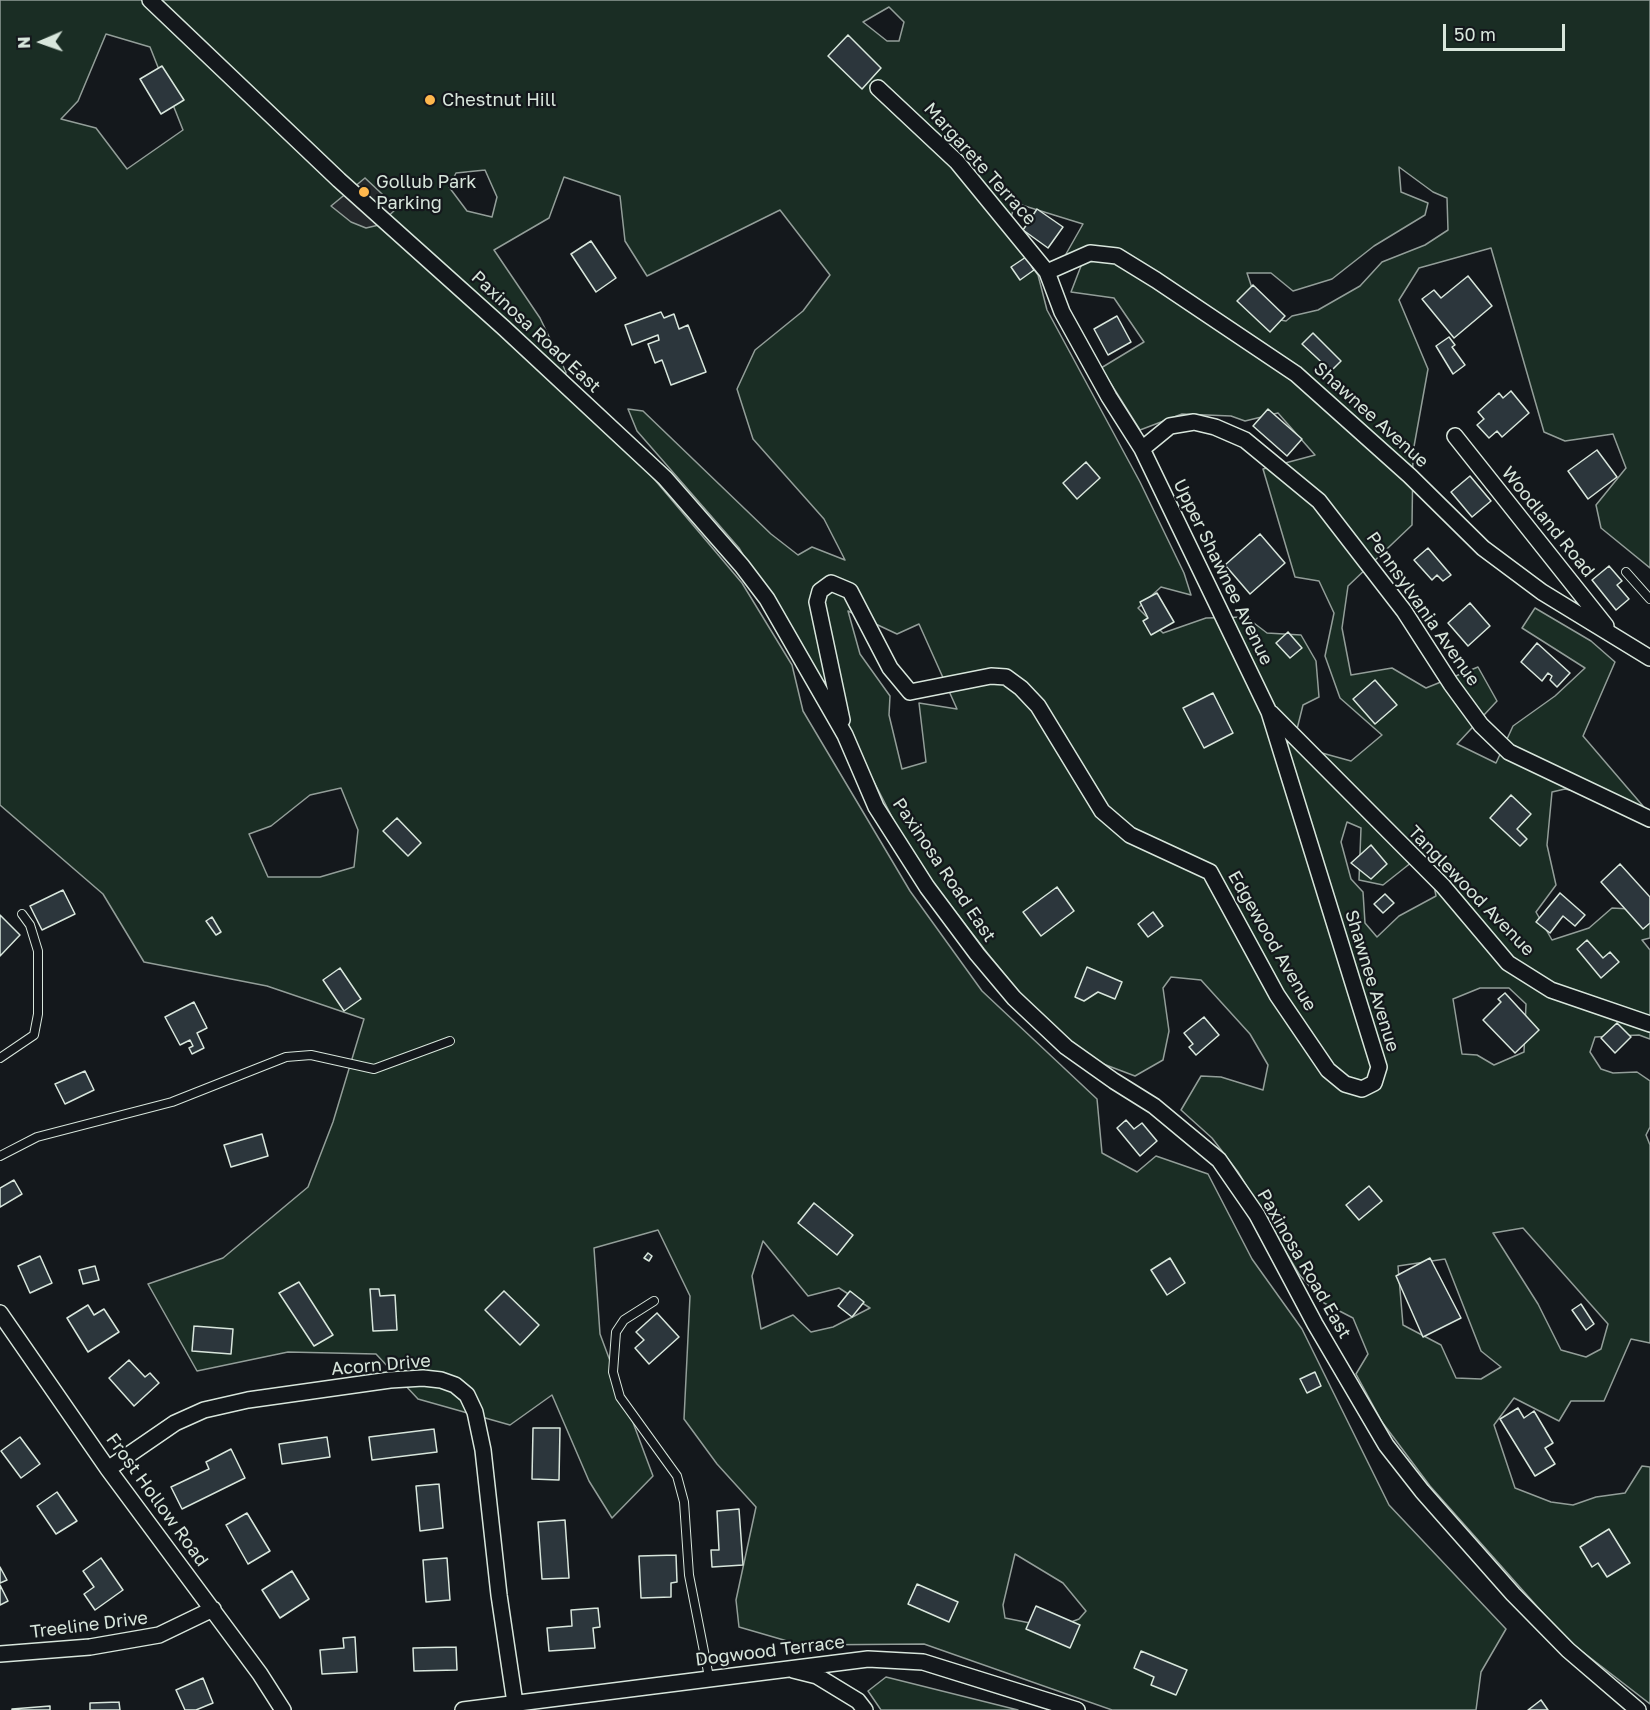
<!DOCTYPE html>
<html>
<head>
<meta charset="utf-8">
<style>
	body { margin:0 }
	#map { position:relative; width:1650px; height:1710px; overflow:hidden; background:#14181c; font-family:"Golos Text",sans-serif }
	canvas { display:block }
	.north { position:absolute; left:12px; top:12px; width:60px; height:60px; -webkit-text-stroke:4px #14181c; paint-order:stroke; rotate:268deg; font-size:16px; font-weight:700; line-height:24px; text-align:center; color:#d8e6dc }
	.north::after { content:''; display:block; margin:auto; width:21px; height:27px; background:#d8e6dc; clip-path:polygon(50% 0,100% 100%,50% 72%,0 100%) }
	.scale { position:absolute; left:1443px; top:24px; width:122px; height:27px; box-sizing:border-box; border:3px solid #d8e6dc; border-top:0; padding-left:8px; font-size:18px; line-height:21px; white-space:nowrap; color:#d8e6dc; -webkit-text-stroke:4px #14181c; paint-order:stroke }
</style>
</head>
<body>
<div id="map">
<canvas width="1650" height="1710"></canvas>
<div class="north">N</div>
<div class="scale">50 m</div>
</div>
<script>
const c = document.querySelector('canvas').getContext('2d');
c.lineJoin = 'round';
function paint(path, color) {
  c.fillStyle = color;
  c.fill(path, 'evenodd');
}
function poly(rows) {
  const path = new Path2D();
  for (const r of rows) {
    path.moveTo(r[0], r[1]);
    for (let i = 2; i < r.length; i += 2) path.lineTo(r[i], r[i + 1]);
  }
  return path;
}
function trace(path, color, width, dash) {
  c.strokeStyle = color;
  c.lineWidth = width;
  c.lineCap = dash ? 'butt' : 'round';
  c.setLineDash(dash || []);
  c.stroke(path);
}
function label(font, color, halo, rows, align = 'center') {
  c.font = font + ' "Golos Text",sans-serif';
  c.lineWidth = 4.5;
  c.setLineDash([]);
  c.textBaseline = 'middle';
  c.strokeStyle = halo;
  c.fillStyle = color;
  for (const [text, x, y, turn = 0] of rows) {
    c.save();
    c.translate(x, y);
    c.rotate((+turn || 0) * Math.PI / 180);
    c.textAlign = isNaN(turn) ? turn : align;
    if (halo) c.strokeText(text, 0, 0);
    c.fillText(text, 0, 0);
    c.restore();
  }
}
const green = poly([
	[0,0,1650,0,1650,568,1601,528,1596,505,1626,468,1613,434,1565,441,1544,432,1491,248,1419,268,1399,300,1428,369,1413,452,1412,525,1348,586,1342,628,1351,675,1392,668,1426,688,1478,667,1497,701,1457,744,1496,763,1513,726,1555,696,1585,668,1522,628,1535,608,1591,641,1615,662,1583,736,1643,806,1565,789,1552,792,1547,845,1556,885,1536,912,1552,940,1589,928,1612,908,1650,910,1650,938,1642,940,1650,950,1650,1039,1639,1035,1595,1037,1590,1052,1601,1069,1613,1073,1637,1072,1650,1081,1650,1127,1646,1135,1650,1145,1650,1343,1631,1339,1604,1401,1571,1401,1559,1421,1514,1398,1494,1425,1515,1488,1551,1502,1573,1505,1596,1497,1625,1493,1642,1466,1650,1467,1650,1704,1566,1639,1430,1486,1382,1422,1356,1374,1368,1354,1353,1318,1324,1303,1299,1274,1238,1172,1212,1138,1181,1110,1201,1076,1221,1077,1263,1090,1268,1065,1250,1034,1201,980,1171,977,1163,988,1169,1031,1163,1060,1135,1076,1098,1062,1063,1038,1025,999,988,954,911,854,851,737,739,548,637,431,628,409,643,411,771,534,798,555,812,547,845,560,824,519,753,439,737,389,755,350,803,311,830,275,780,210,647,276,625,241,620,196,564,177,549,218,494,250,540,318,566,372,562,391,644,467,742,583,792,665,803,711,910,891,982,991,1097,1099,1102,1153,1137,1172,1156,1156,1208,1174,1252,1259,1302,1329,1389,1505,1506,1629,1481,1672,1476,1710,1112,1710,924,1644,801,1645,739,1627,736,1600,756,1507,717,1464,684,1419,690,1296,658,1230,594,1248,600,1334,653,1476,612,1518,589,1481,552,1395,510,1425,418,1399,376,1354,288,1352,197,1371,148,1284,223,1258,308,1187,333,1122,364,1019,267,986,144,962,103,894,0,805,0,0],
	[889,7,904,22,899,41,887,41,863,22,889,7],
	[106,34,150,47,183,130,127,169,96,128,61,119,78,101,106,34],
	[1399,167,1433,192,1447,198,1448,230,1425,245,1382,262,1360,286,1318,310,1292,316,1286,321,1269,318,1260,312,1247,273,1271,273,1293,291,1332,279,1374,246,1425,215,1428,203,1401,192,1399,167],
	[485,170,497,197,492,217,467,211,449,187,456,173,485,170],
	[1015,203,1083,224,1066,254,1081,266,1071,292,1114,298,1144,342,1101,368,1140,430,1182,414,1231,416,1245,421,1278,413,1315,455,1263,469,1295,577,1319,581,1334,613,1325,656,1340,698,1382,735,1351,761,1293,745,1303,705,1319,697,1316,661,1301,635,1267,633,1246,617,1206,618,1163,633,1138,608,1161,587,1191,595,1184,573,1140,482,1047,310,1038,275,1007,232,1015,203],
	[848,611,897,634,919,624,957,709,919,703,926,762,902,769,889,715,890,696,860,654,848,611],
	[341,788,358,830,354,867,320,877,268,877,249,834,271,826,310,795,341,788],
	[1347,822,1361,828,1359,880,1383,885,1412,862,1431,870,1436,896,1399,916,1377,937,1365,923,1363,892,1351,879,1341,842,1347,822],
	[1480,988,1509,988,1526,1004,1524,1052,1494,1065,1477,1055,1462,1054,1453,999,1480,988],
	[1523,1228,1608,1324,1601,1349,1586,1357,1561,1350,1538,1304,1493,1233,1523,1228],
	[763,1241,808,1296,839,1288,870,1308,833,1327,811,1332,793,1315,761,1329,752,1276,763,1241],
	[1445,1259,1481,1351,1501,1367,1481,1379,1456,1378,1441,1345,1403,1325,1398,1266,1445,1259],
	[1015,1554,1063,1583,1086,1611,1079,1619,1055,1628,1005,1618,1003,1605,1015,1554],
	[886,1677,1018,1710,881,1710,868,1691,886,1677]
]);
paint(green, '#1a2d24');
trace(green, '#939e99', 1.5);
const parking = poly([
	[365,178,397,208,379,225,366,228,351,222,331,206,365,178]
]);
paint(parking, '#24282b');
trace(parking, '#939e99', 1.5);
const building = poly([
	[848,35,881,68,862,89,828,56,848,35],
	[162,66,184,100,161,114,140,79,162,66],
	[1037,209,1063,227,1048,248,1023,230,1037,209],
	[591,241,616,278,596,292,571,254,591,241],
	[1026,257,1034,270,1020,280,1011,267,1026,257],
	[1468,276,1492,306,1454,338,1422,299,1434,290,1441,298,1468,276],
	[1253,285,1285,316,1270,332,1237,301,1253,285],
	[661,312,664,318,674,314,679,329,688,325,706,372,671,385,662,360,655,363,648,344,659,340,658,335,632,345,625,325,661,312],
	[1117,316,1131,342,1108,355,1094,329,1117,316],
	[1313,333,1341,361,1331,371,1302,344,1313,333],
	[1449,337,1455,345,1452,347,1465,365,1453,374,1436,346,1449,337],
	[1511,391,1529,413,1502,437,1497,431,1489,438,1477,425,1484,419,1478,412,1499,393,1503,398,1511,391],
	[1268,409,1302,439,1287,456,1253,426,1268,409],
	[1597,450,1617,477,1588,499,1568,471,1597,450],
	[1086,462,1100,478,1077,499,1063,483,1086,462],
	[1470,476,1491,501,1472,517,1451,492,1470,476],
	[1260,534,1285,563,1250,594,1225,565,1260,534],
	[1428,548,1451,575,1443,581,1437,575,1432,580,1414,560,1428,548],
	[1609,566,1622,581,1617,585,1629,599,1616,610,1592,580,1609,566],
	[1157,593,1174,622,1151,635,1143,621,1148,618,1140,602,1157,593],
	[1470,603,1490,626,1468,646,1448,623,1470,603],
	[1288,632,1302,648,1290,658,1276,643,1288,632],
	[1537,643,1570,673,1557,687,1550,680,1552,676,1548,673,1542,681,1521,662,1537,643],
	[1375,680,1397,705,1375,724,1353,699,1375,680],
	[1213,693,1233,733,1204,748,1183,708,1213,693],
	[1511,795,1531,814,1517,829,1527,839,1520,846,1490,818,1511,795],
	[397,818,421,843,408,856,383,831,397,818],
	[1371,845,1387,864,1371,879,1351,863,1371,845],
	[1620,864,1650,897,1650,923,1643,929,1601,882,1620,864],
	[1057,887,1074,911,1041,936,1023,912,1057,887],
	[63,890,75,914,42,930,30,906,63,890],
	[1560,893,1585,915,1575,926,1563,916,1550,933,1536,922,1560,893],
	[1385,894,1394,903,1383,913,1374,904,1385,894],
	[1153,912,1163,926,1148,937,1138,924,1153,912],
	[0,915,20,935,0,956,0,915],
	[212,917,221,932,216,935,206,921,212,917],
	[1587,940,1603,958,1610,952,1619,962,1601,978,1577,949,1587,940],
	[1087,967,1122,982,1115,999,1098,992,1084,1001,1075,997,1087,967],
	[340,968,361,999,344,1011,323,980,340,968],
	[1505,993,1539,1030,1515,1053,1483,1020,1501,1002,1498,999,1505,993],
	[194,1002,207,1028,197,1033,204,1048,192,1054,189,1048,193,1046,190,1040,180,1045,165,1017,194,1002],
	[1204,1017,1219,1035,1196,1055,1189,1047,1193,1044,1184,1033,1204,1017],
	[1617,1023,1631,1037,1615,1053,1601,1038,1617,1023],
	[85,1071,94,1090,65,1104,55,1084,85,1071],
	[1126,1120,1134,1129,1142,1123,1157,1141,1140,1156,1117,1128,1126,1120],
	[262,1134,268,1156,231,1167,224,1145,262,1134],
	[14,1180,22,1194,0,1207,0,1188,14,1180],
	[1369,1186,1382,1201,1359,1220,1346,1205,1369,1186],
	[814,1203,853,1235,837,1255,798,1223,814,1203],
	[648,1253,652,1256,649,1261,644,1258,648,1253],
	[40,1256,52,1283,30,1293,18,1266,40,1256],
	[1170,1258,1185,1283,1167,1295,1151,1270,1170,1258],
	[1430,1258,1461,1318,1423,1337,1396,1276,1430,1258],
	[95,1266,99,1280,83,1284,79,1270,95,1266],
	[299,1282,333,1335,314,1346,279,1293,299,1282],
	[370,1289,379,1289,380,1296,395,1295,397,1330,373,1331,370,1289],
	[504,1291,539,1325,520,1345,485,1310,504,1291],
	[850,1291,864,1302,852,1317,838,1306,850,1291],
	[1581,1304,1594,1324,1586,1330,1572,1310,1581,1304],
	[88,1305,94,1315,104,1309,119,1332,88,1352,67,1318,88,1305],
	[657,1313,679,1337,649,1364,635,1348,644,1340,636,1332,657,1313],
	[194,1326,233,1329,231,1354,192,1351,194,1326],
	[129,1360,145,1377,150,1373,159,1383,134,1406,109,1378,129,1360],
	[1315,1372,1321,1386,1307,1393,1300,1379,1315,1372],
	[1518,1408,1524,1418,1534,1411,1553,1443,1545,1448,1555,1464,1535,1476,1500,1419,1518,1408],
	[533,1428,560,1428,559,1480,532,1479,533,1428],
	[434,1429,437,1452,372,1460,369,1437,434,1429],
	[20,1437,40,1464,21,1478,1,1451,20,1437],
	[327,1437,330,1457,282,1464,279,1444,327,1437],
	[231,1449,245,1478,182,1509,171,1487,209,1469,206,1462,231,1449],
	[439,1484,443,1528,420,1531,416,1486,439,1484],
	[57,1492,77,1521,56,1534,37,1506,57,1492],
	[739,1509,743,1565,712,1567,711,1550,719,1550,717,1511,739,1509],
	[247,1513,270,1551,248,1564,226,1525,247,1513],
	[565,1520,569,1578,542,1579,538,1522,565,1520],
	[1609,1529,1630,1563,1607,1577,1598,1563,1592,1567,1580,1547,1609,1529],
	[676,1555,677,1582,671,1583,671,1597,641,1598,639,1556,676,1555],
	[101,1558,123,1590,95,1610,84,1594,94,1587,83,1571,101,1558],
	[447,1558,450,1600,426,1602,423,1560,447,1558],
	[0,1567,7,1580,0,1583,0,1567],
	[292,1571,309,1599,280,1618,262,1590,292,1571],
	[917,1584,958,1602,949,1622,908,1604,917,1584],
	[0,1585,8,1601,0,1605,0,1585],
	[1036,1606,1080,1625,1070,1648,1026,1629,1036,1606],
	[598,1608,600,1627,593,1628,595,1648,549,1651,547,1628,572,1626,571,1610,598,1608],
	[355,1637,357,1672,322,1674,320,1650,344,1648,343,1638,355,1637],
	[456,1647,457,1670,414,1671,413,1648,456,1647],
	[1141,1651,1187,1670,1176,1695,1151,1685,1154,1677,1134,1668,1141,1651],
	[203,1678,213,1703,196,1710,185,1710,176,1690,203,1678],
	[1541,1700,1548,1710,1528,1710,1541,1700],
	[119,1702,120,1710,90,1710,90,1703,119,1702],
	[50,1706,50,1710,12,1710,12,1709,50,1706]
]);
paint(building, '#2c363c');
trace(building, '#d8e6dc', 1.5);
const lane = poly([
	[1626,572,1650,599],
	[0,1058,34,1035,38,1014,38,951,30,925,22,914],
	[0,1156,37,1137,172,1102,286,1057,311,1055,374,1069,450,1041],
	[654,1301,624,1320,616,1332,613,1372,620,1397,677,1476,684,1502,689,1575,709,1677]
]);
const street = poly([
	[150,0,339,180,504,328,665,478,742,566,767,599,845,735,876,807,927,887,977,954,1014,998,1066,1047,1114,1081,1154,1106,1219,1160,1257,1215,1315,1324,1386,1445,1422,1491,1513,1594,1568,1650,1638,1710],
	[1047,272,1090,253,1117,256,1156,280,1296,374,1410,476,1483,548,1542,592,1650,658],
	[1455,436,1606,626],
	[1142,449,1170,426,1194,422,1215,427,1245,440,1319,501,1404,611,1451,684,1481,725,1509,752,1650,819],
	[1271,713,1443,886,1508,963,1551,990,1650,1024],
	[842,720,817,602,820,591,831,583,850,591,890,668,910,692,991,676,1006,677,1021,688,1038,706,1102,811,1130,835,1210,872,1277,995,1328,1070,1345,1084,1362,1089,1374,1083,1379,1067,1269,712,1142,449,1109,397,1062,312,1047,272,957,162,878,88],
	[0,1313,108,1469,260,1674,283,1710],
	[108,1469,175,1423,204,1410,248,1400,390,1380,423,1378,441,1380,455,1385,467,1395,475,1412,483,1450,499,1595,515,1703],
	[0,1654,90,1647,159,1635,213,1609],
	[793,1670,817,1676,858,1701,865,1710],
	[463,1710,868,1659,923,1662,1077,1710]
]);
trace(lane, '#d8e6dc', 10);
trace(street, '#d8e6dc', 18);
trace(lane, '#14181c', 8);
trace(street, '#14181c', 15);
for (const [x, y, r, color] of [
	[430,100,6,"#ffb74d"],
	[364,192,6,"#ffb74d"]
]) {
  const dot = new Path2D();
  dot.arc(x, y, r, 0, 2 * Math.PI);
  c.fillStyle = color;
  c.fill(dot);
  trace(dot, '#14181c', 2);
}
label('18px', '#d8e6dc', '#14181c', [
	["Chestnut Hill",442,100],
	["Gollub Park",376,182],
	["Parking",376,203]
], 'left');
label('18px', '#d8e6dc', '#14181c', [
	["Margarete Terrace",980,164,48],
	["Paxinosa Road East",536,332,43],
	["Shawnee Avenue",1371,415,42],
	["Woodland Road",1548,522,51],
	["Upper Shawnee Avenue",1223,572,64],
	["Pennsylvania Avenue",1423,609,55],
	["Paxinosa Road East",944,870,56],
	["Tanglewood Avenue",1471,891,46],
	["Edgewood Avenue",1272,941,60],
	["Shawnee Avenue",1372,981,73],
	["Paxinosa Road East",1304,1264,60],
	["Acorn Drive",381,1365,-5],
	["Frost Hollow Road",157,1500,54],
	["Treeline Drive",89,1625,-7],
	["Dogwood Terrace",770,1651,-7]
]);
</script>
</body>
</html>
